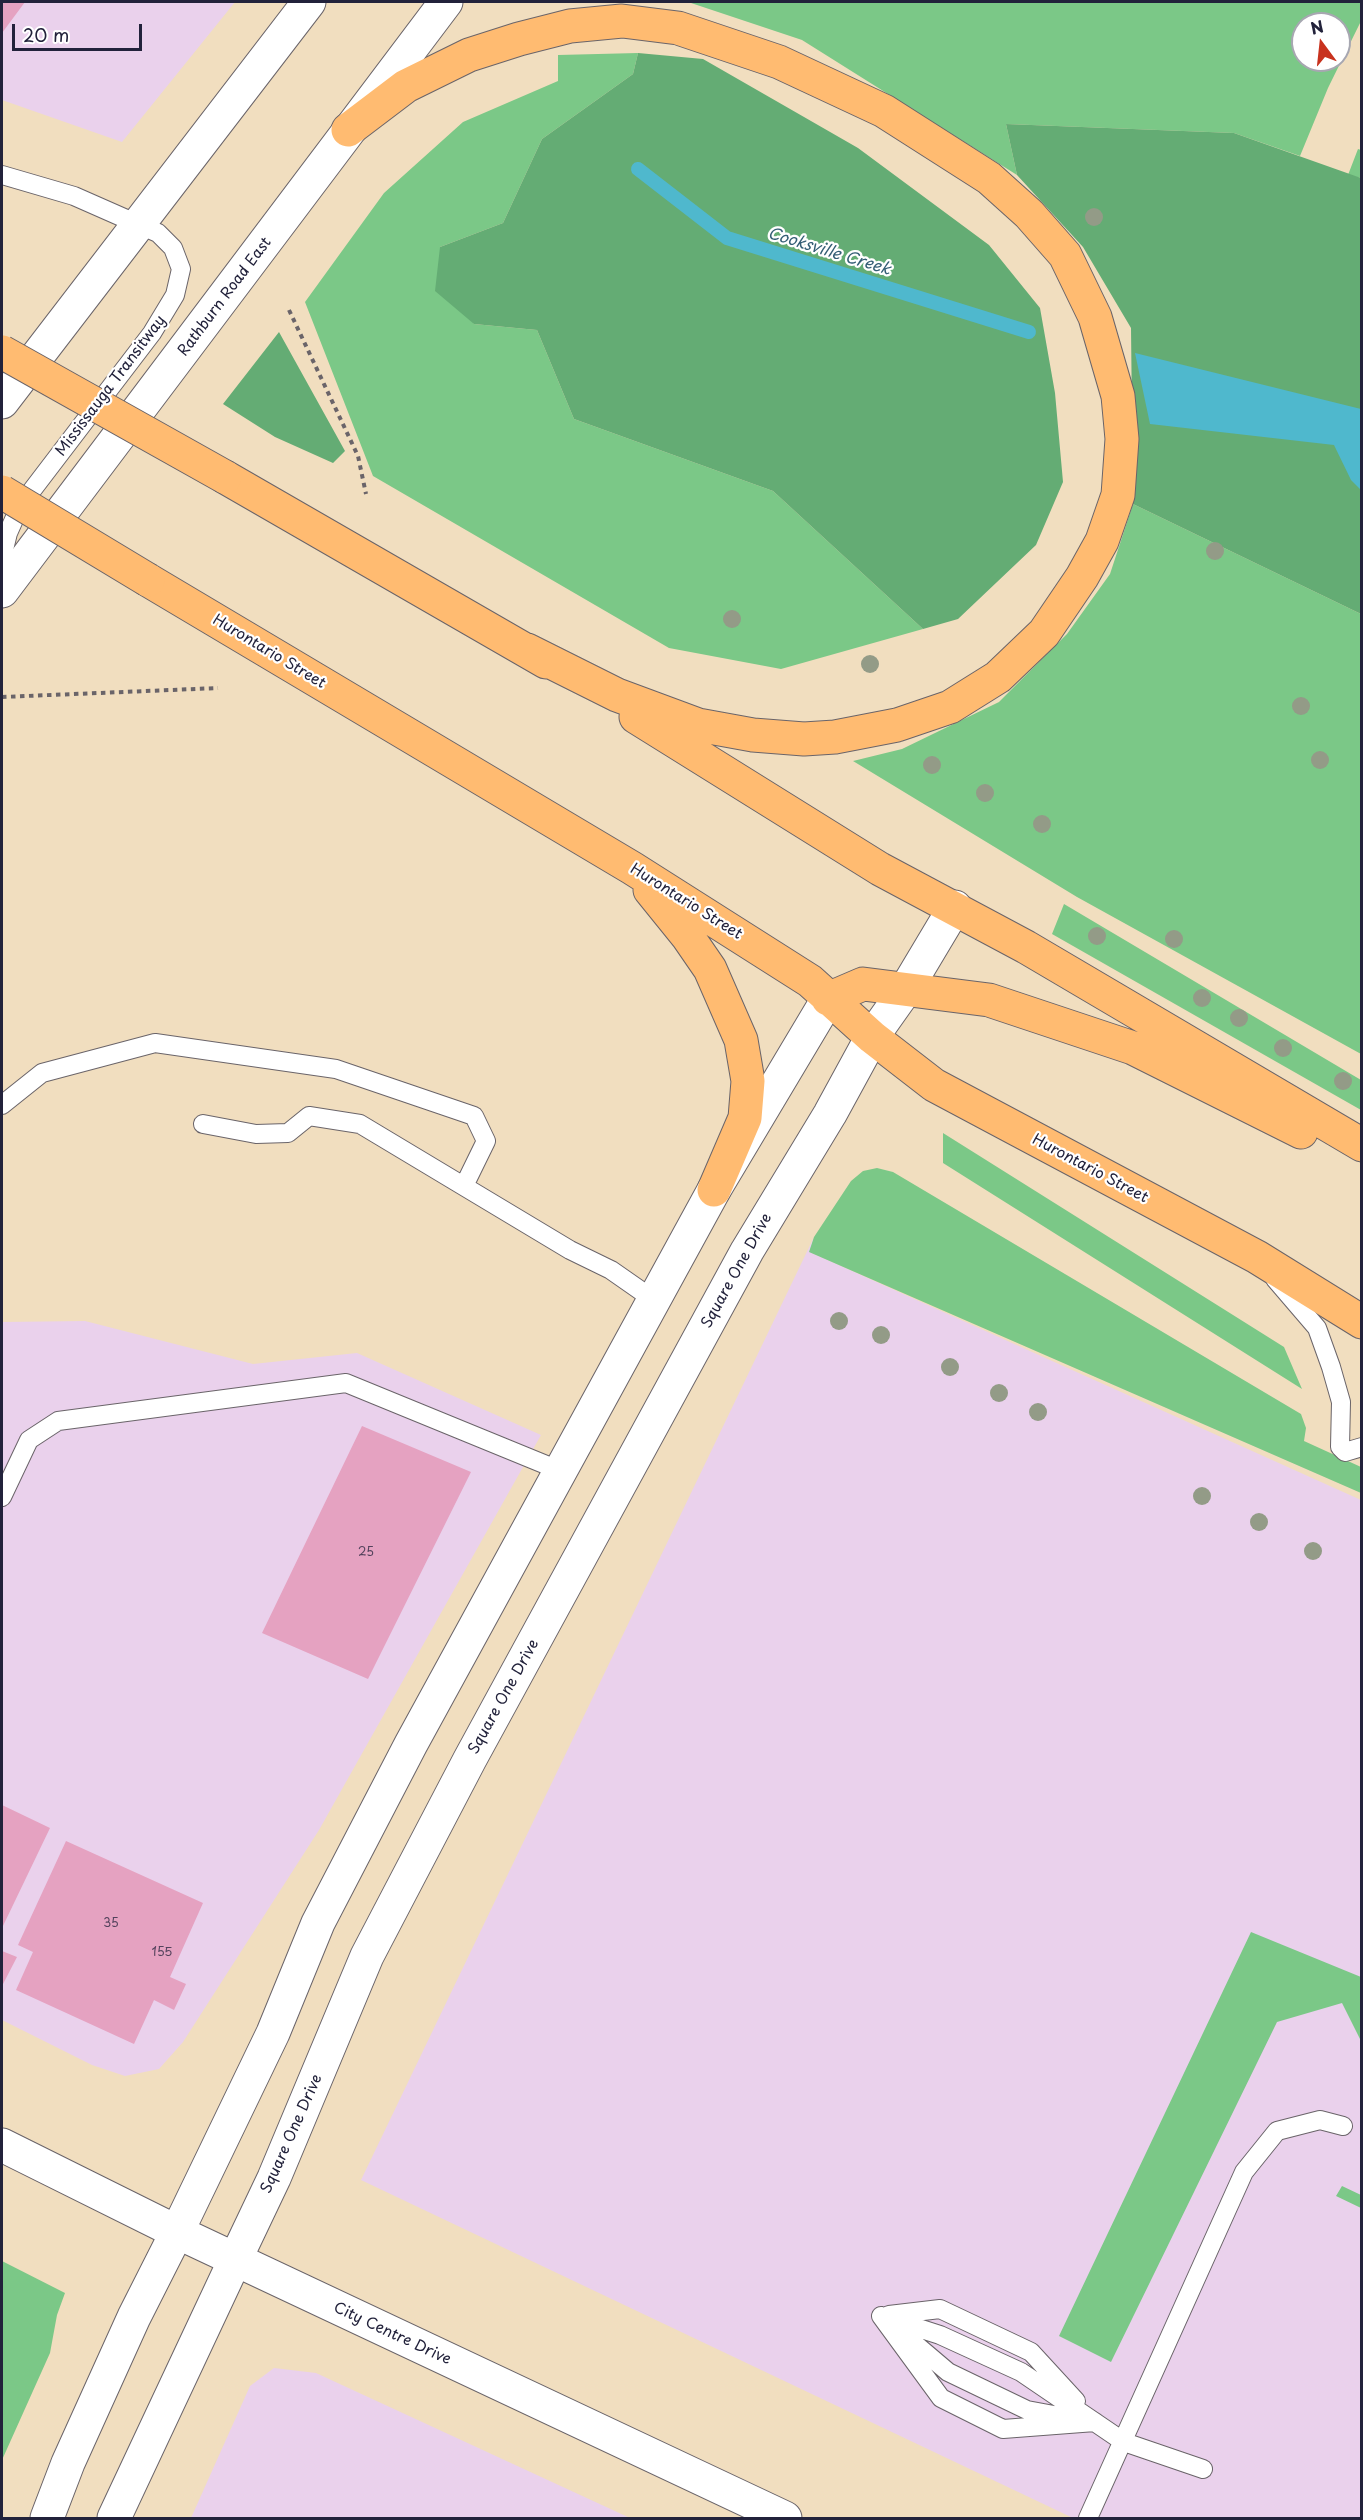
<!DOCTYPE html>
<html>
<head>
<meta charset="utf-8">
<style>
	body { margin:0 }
	#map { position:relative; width:1363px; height:2520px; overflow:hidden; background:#f1debf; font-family:"Playpen Sans",sans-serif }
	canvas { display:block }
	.frame { position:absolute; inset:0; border:3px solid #22223b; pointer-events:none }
	.north { position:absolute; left:1291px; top:12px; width:60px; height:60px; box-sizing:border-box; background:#fff; border:2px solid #a7a7b1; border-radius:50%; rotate:345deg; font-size:16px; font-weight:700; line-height:24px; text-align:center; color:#22223b }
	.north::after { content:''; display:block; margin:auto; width:21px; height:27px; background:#c8321e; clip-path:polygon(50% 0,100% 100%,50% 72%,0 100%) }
	.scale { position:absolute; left:12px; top:24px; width:130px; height:27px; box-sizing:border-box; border:3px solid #22223b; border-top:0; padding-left:8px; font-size:18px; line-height:21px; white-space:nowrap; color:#22223b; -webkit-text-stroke:4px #fff; paint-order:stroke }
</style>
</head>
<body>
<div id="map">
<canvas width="1363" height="2520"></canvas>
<div class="frame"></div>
<div class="north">N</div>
<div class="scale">20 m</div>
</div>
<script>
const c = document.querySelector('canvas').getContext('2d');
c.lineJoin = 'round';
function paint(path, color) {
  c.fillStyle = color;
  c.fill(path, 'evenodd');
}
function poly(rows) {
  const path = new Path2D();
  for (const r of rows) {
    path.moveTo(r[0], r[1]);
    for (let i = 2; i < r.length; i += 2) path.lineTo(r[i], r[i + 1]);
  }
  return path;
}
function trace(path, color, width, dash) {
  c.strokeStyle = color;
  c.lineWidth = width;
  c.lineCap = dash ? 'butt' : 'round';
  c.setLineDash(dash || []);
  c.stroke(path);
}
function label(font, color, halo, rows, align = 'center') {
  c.font = font + ' "Playpen Sans",sans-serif';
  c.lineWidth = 4.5;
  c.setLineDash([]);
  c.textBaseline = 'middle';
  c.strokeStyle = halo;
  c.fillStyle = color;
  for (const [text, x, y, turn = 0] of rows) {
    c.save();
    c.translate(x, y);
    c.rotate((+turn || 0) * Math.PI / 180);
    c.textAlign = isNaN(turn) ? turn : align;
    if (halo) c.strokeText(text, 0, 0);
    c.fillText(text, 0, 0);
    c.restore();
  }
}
paint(poly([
	[2,2,235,2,122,142,2,100],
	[814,1237,810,1252,1361,1500,1361,2518,1073,2518,361,2180],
	[85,1321,253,1364,357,1353,541,1435,319,1830,183,2042,159,2069,125,2076,92,2065,2,2020,2,1322],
	[274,2368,316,2373,630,2518,191,2518,250,2386]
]), '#ead1ec');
paint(poly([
	[688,2,1361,2,1362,19,1328,88,1300,156,1234,133,1006,124,1017,175,802,40],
	[1303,24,1339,24,1339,60,1303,60],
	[638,53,633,74,542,139,503,223,440,247,474,324,537,330,574,419,773,491,923,629,781,669,669,648,373,476,305,302,384,193,463,122,558,81,558,55],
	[1358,149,1361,150,1361,178,1348,175],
	[1133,504,1361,614,1361,1054,1077,897,853,761,902,749,999,702,1067,634,1110,574],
	[1064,904,1361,1080,1361,1110,1052,934],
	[943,1133,1284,1347,1302,1389,943,1163],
	[877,1168,893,1172,1301,1414,1306,1428,1304,1441,1361,1467,1361,1493,809,1252,814,1237,851,1181,863,1171],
	[1251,1932,1361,1977,1361,2041,1342,2003,1277,2022,1111,2362,1059,2336],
	[1342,2186,1361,2195,1361,2208,1336,2196],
	[2,2261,65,2293,57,2315,50,2353,2,2460]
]), '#7bc887');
paint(poly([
	[638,53,703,59,858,148,989,245,1040,308,1055,393,1063,482,1036,545,958,619,923,629,773,491,574,419,537,330,474,324,435,291,440,247,503,223,542,139,633,74],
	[1006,124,1234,133,1361,178,1361,614,1133,504,1131,328,1083,247,1017,175],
	[279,332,345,451,333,463,275,437,223,404]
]), '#64ac74');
paint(poly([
	[1135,353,1361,409,1361,490,1351,480,1334,445,1150,424]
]), '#4fb8cd');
trace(poly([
	[638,169,727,238,1029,332]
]), '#4fb8cd', 14);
paint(poly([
	[2,2,25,2,2,33],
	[362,1426,471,1472,368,1679,262,1633],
	[2,1805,50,1828,2,1928],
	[66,1841,203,1903,170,1977,186,1984,174,2010,154,2000,134,2044,16,1990,33,1952,18,1945],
	[2,1951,17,1957,2,1986]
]), '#e5a2c1');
const service = poly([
	[2,175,74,196,158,233,173,248,181,269,175,295,152,333,20,506,8,533,2,558],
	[2,1105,42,1073,155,1043,336,1069,474,1116,486,1141,464,1186],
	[203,1124,256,1134,288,1133,309,1116,360,1124,570,1250,611,1270,654,1300],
	[1275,1279,1317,1328,1331,1367,1341,1402,1340,1447,1345,1452,1362,1447],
	[2,1497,29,1440,58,1421,346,1383,561,1471],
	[889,2315,940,2309,1031,2352,1076,2401],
	[881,2316,940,2335,1021,2372,1124,2442,1203,2469],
	[881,2316,941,2398,1003,2429,1095,2422],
	[902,2333,948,2372,1027,2410,1070,2418],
	[1088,2518,1244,2172,1277,2131,1320,2120,1343,2126]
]);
const minor = poly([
	[47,2518,68,2463,134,2317,177,2232],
	[114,2518,235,2260]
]);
const tertiary = poly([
	[2,402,309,2],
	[2,591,446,2],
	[2,2145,177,2232,785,2518],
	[177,2232,273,2033,318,1923,411,1744,714,1190,828,999],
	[235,2260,274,2178,367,1956,470,1759,747,1251,830,1114,872,1037,906,989,955,907]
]);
const primary = poly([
	[348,130,406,86,469,55,519,39,570,26,622,21,678,28,779,62,884,111,989,178,1029,214,1065,255,1095,317,1118,396,1122,439,1118,495,1102,541,1082,577,1044,633,998,677,950,707,897,725,835,737,804,739,753,735,698,725,617,695,527,650],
	[225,477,546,662],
	[148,580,632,868,810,981,872,1037,934,1085,1257,1257,1362,1322],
	[636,717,880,869,1026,947,1362,1145],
	[650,890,688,937,710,969,741,1040,748,1081,745,1118,714,1190],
	[828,999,863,984,989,1000,1133,1048,1301,1132]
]);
trace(service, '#6a6469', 20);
trace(minor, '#6a6469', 35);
trace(tertiary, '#6a6469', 35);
trace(primary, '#6a6469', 35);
trace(poly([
	[289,310,358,456,366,494],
	[2,697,218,688]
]), '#6a6469', 4, [4.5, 4.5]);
trace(service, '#fff', 18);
trace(minor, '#fff', 33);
trace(tertiary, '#fff', 33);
trace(primary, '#ffbb71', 33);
const primaryBridge = poly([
	[2,352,225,477],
	[2,492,148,580]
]);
trace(primaryBridge, '#6a6469', 35, []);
trace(primaryBridge, '#ffbb71', 33);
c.fillStyle = '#939b87';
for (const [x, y] of [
	[1094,217],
	[1215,551],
	[732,619],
	[870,664],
	[1301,706],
	[1320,760],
	[932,765],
	[985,793],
	[1042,824],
	[1097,936],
	[1174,939],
	[1202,998],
	[1239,1018],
	[1283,1048],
	[1343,1081],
	[839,1321],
	[881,1335],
	[950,1367],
	[999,1393],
	[1038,1412],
	[1202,1496],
	[1259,1522],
	[1313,1551]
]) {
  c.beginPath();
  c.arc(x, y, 9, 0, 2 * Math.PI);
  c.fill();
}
label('12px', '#53425c', null, [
	["25",366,1553],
	["35",111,1924],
	["155",162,1953]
]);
label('15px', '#22223b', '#fff', [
	["Rathburn Road East",225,297,-53],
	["Mississauga Transitway",111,386,-53],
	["Hurontario Street",269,652,31],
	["Hurontario Street",686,902,32],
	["Hurontario Street",1090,1169,28],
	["Square One Drive",737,1271,-61],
	["Square One Drive",504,1697,-61],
	["Square One Drive",292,2134,-66],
	["City Centre Drive",392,2334,25]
]);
label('italic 16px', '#345e75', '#fff', [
	["Cooksville Creek",829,252,17]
]);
</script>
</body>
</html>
